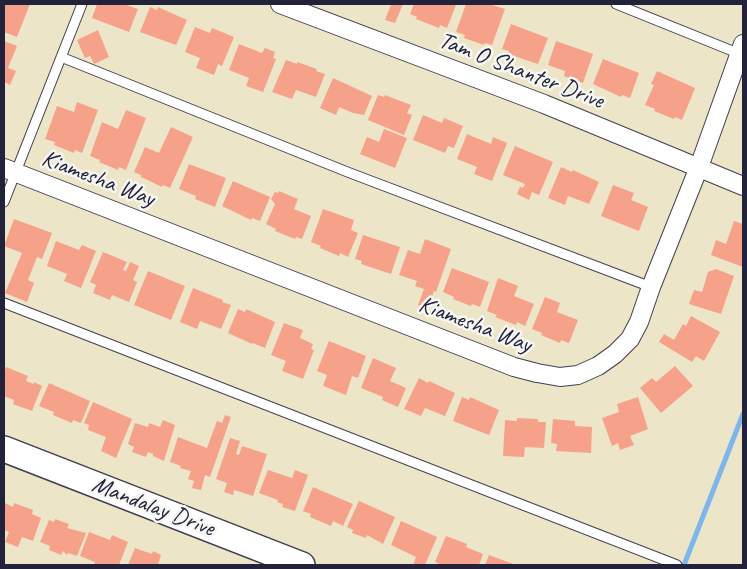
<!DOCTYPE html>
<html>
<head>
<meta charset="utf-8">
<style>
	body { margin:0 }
	#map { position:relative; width:747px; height:569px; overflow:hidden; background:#ece5c8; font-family:Caveat,sans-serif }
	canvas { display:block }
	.frame { position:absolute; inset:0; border:5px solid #22223b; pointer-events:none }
</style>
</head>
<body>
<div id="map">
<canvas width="747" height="569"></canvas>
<div class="frame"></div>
</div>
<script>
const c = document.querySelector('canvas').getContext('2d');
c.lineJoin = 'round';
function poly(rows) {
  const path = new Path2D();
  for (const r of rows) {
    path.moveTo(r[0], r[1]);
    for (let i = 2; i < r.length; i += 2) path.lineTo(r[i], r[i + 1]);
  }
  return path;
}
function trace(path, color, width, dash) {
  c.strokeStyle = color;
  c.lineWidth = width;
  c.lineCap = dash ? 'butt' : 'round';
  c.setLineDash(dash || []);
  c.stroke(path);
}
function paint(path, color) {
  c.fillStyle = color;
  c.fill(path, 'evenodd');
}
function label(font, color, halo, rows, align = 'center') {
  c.font = font + ' Caveat,sans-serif';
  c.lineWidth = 5;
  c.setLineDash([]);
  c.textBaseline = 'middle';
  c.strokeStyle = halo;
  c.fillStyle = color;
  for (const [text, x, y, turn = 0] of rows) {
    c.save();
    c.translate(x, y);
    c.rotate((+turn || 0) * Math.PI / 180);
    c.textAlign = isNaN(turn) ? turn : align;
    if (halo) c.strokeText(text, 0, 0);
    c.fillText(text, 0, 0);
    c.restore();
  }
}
trace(poly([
	[684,565,743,414]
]), '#7db5ed', 5);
paint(poly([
	[4,4,30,4,17,37,4,32],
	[97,4,124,4,138,9,129,32,92,18],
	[387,4,403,4,395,23,385,20,391,5],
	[414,4,453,4,456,5,447,28,440,25,439,28,416,19,417,17,410,14],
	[466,4,489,4,505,9,492,45,485,43,484,45,464,38,465,35,456,32],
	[150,7,157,10,158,7,187,20,176,45,140,32],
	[511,24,548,38,538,64,508,54,509,51,502,49],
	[195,27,210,33,212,28,234,37,222,66,218,64,214,75,196,68,200,58,185,52],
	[98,30,109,57,94,64,90,56,85,58,77,40],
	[4,41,17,46,8,68,16,71,10,85,4,82],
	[556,41,593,54,583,83,564,76,565,71,548,65],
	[239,44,262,53,265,48,275,52,273,58,276,59,263,92,246,86,249,78,229,70],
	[603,59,639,73,630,98,622,95,621,97,593,84],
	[286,60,297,64,297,62,317,69,316,71,325,74,316,97,296,90,292,99,272,92],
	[657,71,695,88,682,120,675,117,674,119,654,111,655,109,645,105,654,85,651,84],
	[333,78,372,96,364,115,353,113,339,107,336,115,320,108],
	[378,95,384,97,385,95,411,105,407,113,412,115,404,135,368,120],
	[77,102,98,110,82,153,75,150,74,153,54,145,55,142,45,139,57,106,74,112],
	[126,110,146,118,126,170,119,167,118,170,99,162,100,160,90,156,102,122,118,129],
	[423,115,442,123,444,118,463,126,454,148,448,146,445,153,413,140],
	[171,127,193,137,170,188,163,185,162,187,141,177,141,175,134,172,145,147,159,153],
	[384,129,407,138,395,168,360,154,367,137,379,142],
	[467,134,491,144,493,137,507,143,492,181,474,174,477,167,457,159],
	[515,146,553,162,539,195,532,192,529,200,517,194,520,187,523,188,525,184,503,175],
	[189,164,226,178,215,207,195,199,196,196,179,189],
	[561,167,572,172,573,170,599,182,589,204,568,196,565,205,548,198],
	[233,181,270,197,260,221,252,218,251,220,222,206],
	[613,185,634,193,631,200,648,207,639,231,601,216],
	[279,191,298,199,294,209,311,216,302,239,296,237,295,239,275,231,276,229,266,224,275,204,271,199,275,192,278,193],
	[323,209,354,220,351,230,358,233,348,257,340,253,339,256,320,248,321,246,311,242],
	[14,219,52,233,42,259,37,257,28,280,34,283,27,302,5,293,22,253,4,246],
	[734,221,743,224,743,267,711,255,716,240,726,244],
	[363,235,400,247,391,274,361,264,362,261,355,259],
	[425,239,451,249,436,292,434,291,427,309,418,305,424,289,415,286,417,281,399,275,408,250,420,254],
	[56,241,79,250,82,245,96,251,81,288,64,281,67,274,47,266],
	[103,252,127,262,123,270,126,271,130,262,139,266,133,280,137,282,129,302,112,295,110,300,93,293,96,285,90,282],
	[452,268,489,282,480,307,472,304,471,306,453,299,454,297,443,292],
	[716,269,734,276,721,314,689,304,694,290,702,292,708,272],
	[148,271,185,286,171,320,134,305],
	[498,278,518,286,514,296,534,304,525,326,517,322,516,325,495,317,497,315,487,311],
	[193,288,223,300,222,302,231,305,221,329,200,321,197,329,180,322],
	[545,297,560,303,557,312,578,320,569,343,561,340,560,343,541,335,542,333,532,329],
	[238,309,245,312,246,309,275,322,265,348,253,343,252,344,228,333],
	[691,316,720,332,704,361,696,356,692,362,659,342,664,334,674,340,683,324,686,326],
	[284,323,303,330,300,338,313,344,311,349,314,350,303,379,282,371,286,361,271,355],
	[329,341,366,356,358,378,352,376,346,395,323,386,327,375,317,371],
	[373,358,396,368,390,381,406,388,398,407,382,400,383,397,361,388],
	[675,366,693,386,661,413,640,388,652,378,656,382],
	[6,367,28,376,26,381,34,384,34,382,42,386,32,411,13,404,14,400,4,396,4,373],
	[419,378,428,383,429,381,455,393,445,416,425,408,421,416,404,409],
	[49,383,90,401,81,423,73,420,72,423,53,415,54,412,39,406],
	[462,397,469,400,470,397,499,410,489,435,453,421],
	[638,397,648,429,630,436,634,445,620,450,618,443,612,446,602,418,619,412,617,404],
	[93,402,132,419,116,458,101,451,106,437,88,430,89,425,84,423],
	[225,415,231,417,210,477,205,475,201,490,192,488,194,481,188,479,191,471,180,468,181,466,170,462,178,437,207,448,217,421,222,423],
	[517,418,538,419,538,422,546,422,544,448,525,447,524,457,503,456,505,420,517,421],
	[553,419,575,421,575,426,592,427,591,453,556,451,557,444,551,443],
	[163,420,175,425,164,461,153,456,153,454,148,452,146,457,132,452,134,447,128,444,135,423,148,427,149,423,160,427],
	[230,438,240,441,236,454,239,455,242,446,267,454,253,496,234,490,233,495,224,492,227,483,216,479],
	[268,470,292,478,295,470,308,475,295,511,282,507,283,504,277,502,278,500,259,493],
	[313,487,353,504,343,526,333,521,331,526,310,517,311,514,303,511],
	[359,501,395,517,383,544,367,535,366,538,352,533,353,530,347,527],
	[5,503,13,507,14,503,33,510,32,514,41,518,33,541,22,537,18,547,5,542,9,532,4,530],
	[55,519,69,524,67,528,86,533,77,556,68,553,67,555,63,551,61,555,49,550,50,546,40,542,49,520,54,522],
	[401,521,437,537,425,565,413,565,416,557,391,545],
	[89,532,110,540,112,535,128,542,119,565,94,565,95,562,80,556],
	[446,536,467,544,466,547,483,554,479,565,442,565,435,562],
	[135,548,152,554,153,551,161,555,158,565,128,565],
	[489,555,516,565,485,565]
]), '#f6a28a');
const lane = poly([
	[616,4,740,54],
	[61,57,350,173,651,287],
	[4,202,82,4],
	[4,303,677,565]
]);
const street = poly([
	[280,4,544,104,743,186],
	[4,168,514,367,537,373,560,377,578,375,598,366,615,354,630,339,639,322,651,287,699,167,743,44]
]);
const secondary = poly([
	[4,449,302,565]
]);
trace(lane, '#403f50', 11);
trace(street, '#403f50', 20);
trace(secondary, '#403f50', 28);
trace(lane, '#fff', 9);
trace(street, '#fff', 18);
trace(secondary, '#fff', 25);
label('24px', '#22223b', '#f6f6f2', [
	["Tam O Shanter Drive",521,71,21],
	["Kiamesha Way",98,179,21],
	["Kiamesha Way",475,325,21],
	["Mandalay Drive",153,507,21]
]);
</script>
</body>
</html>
